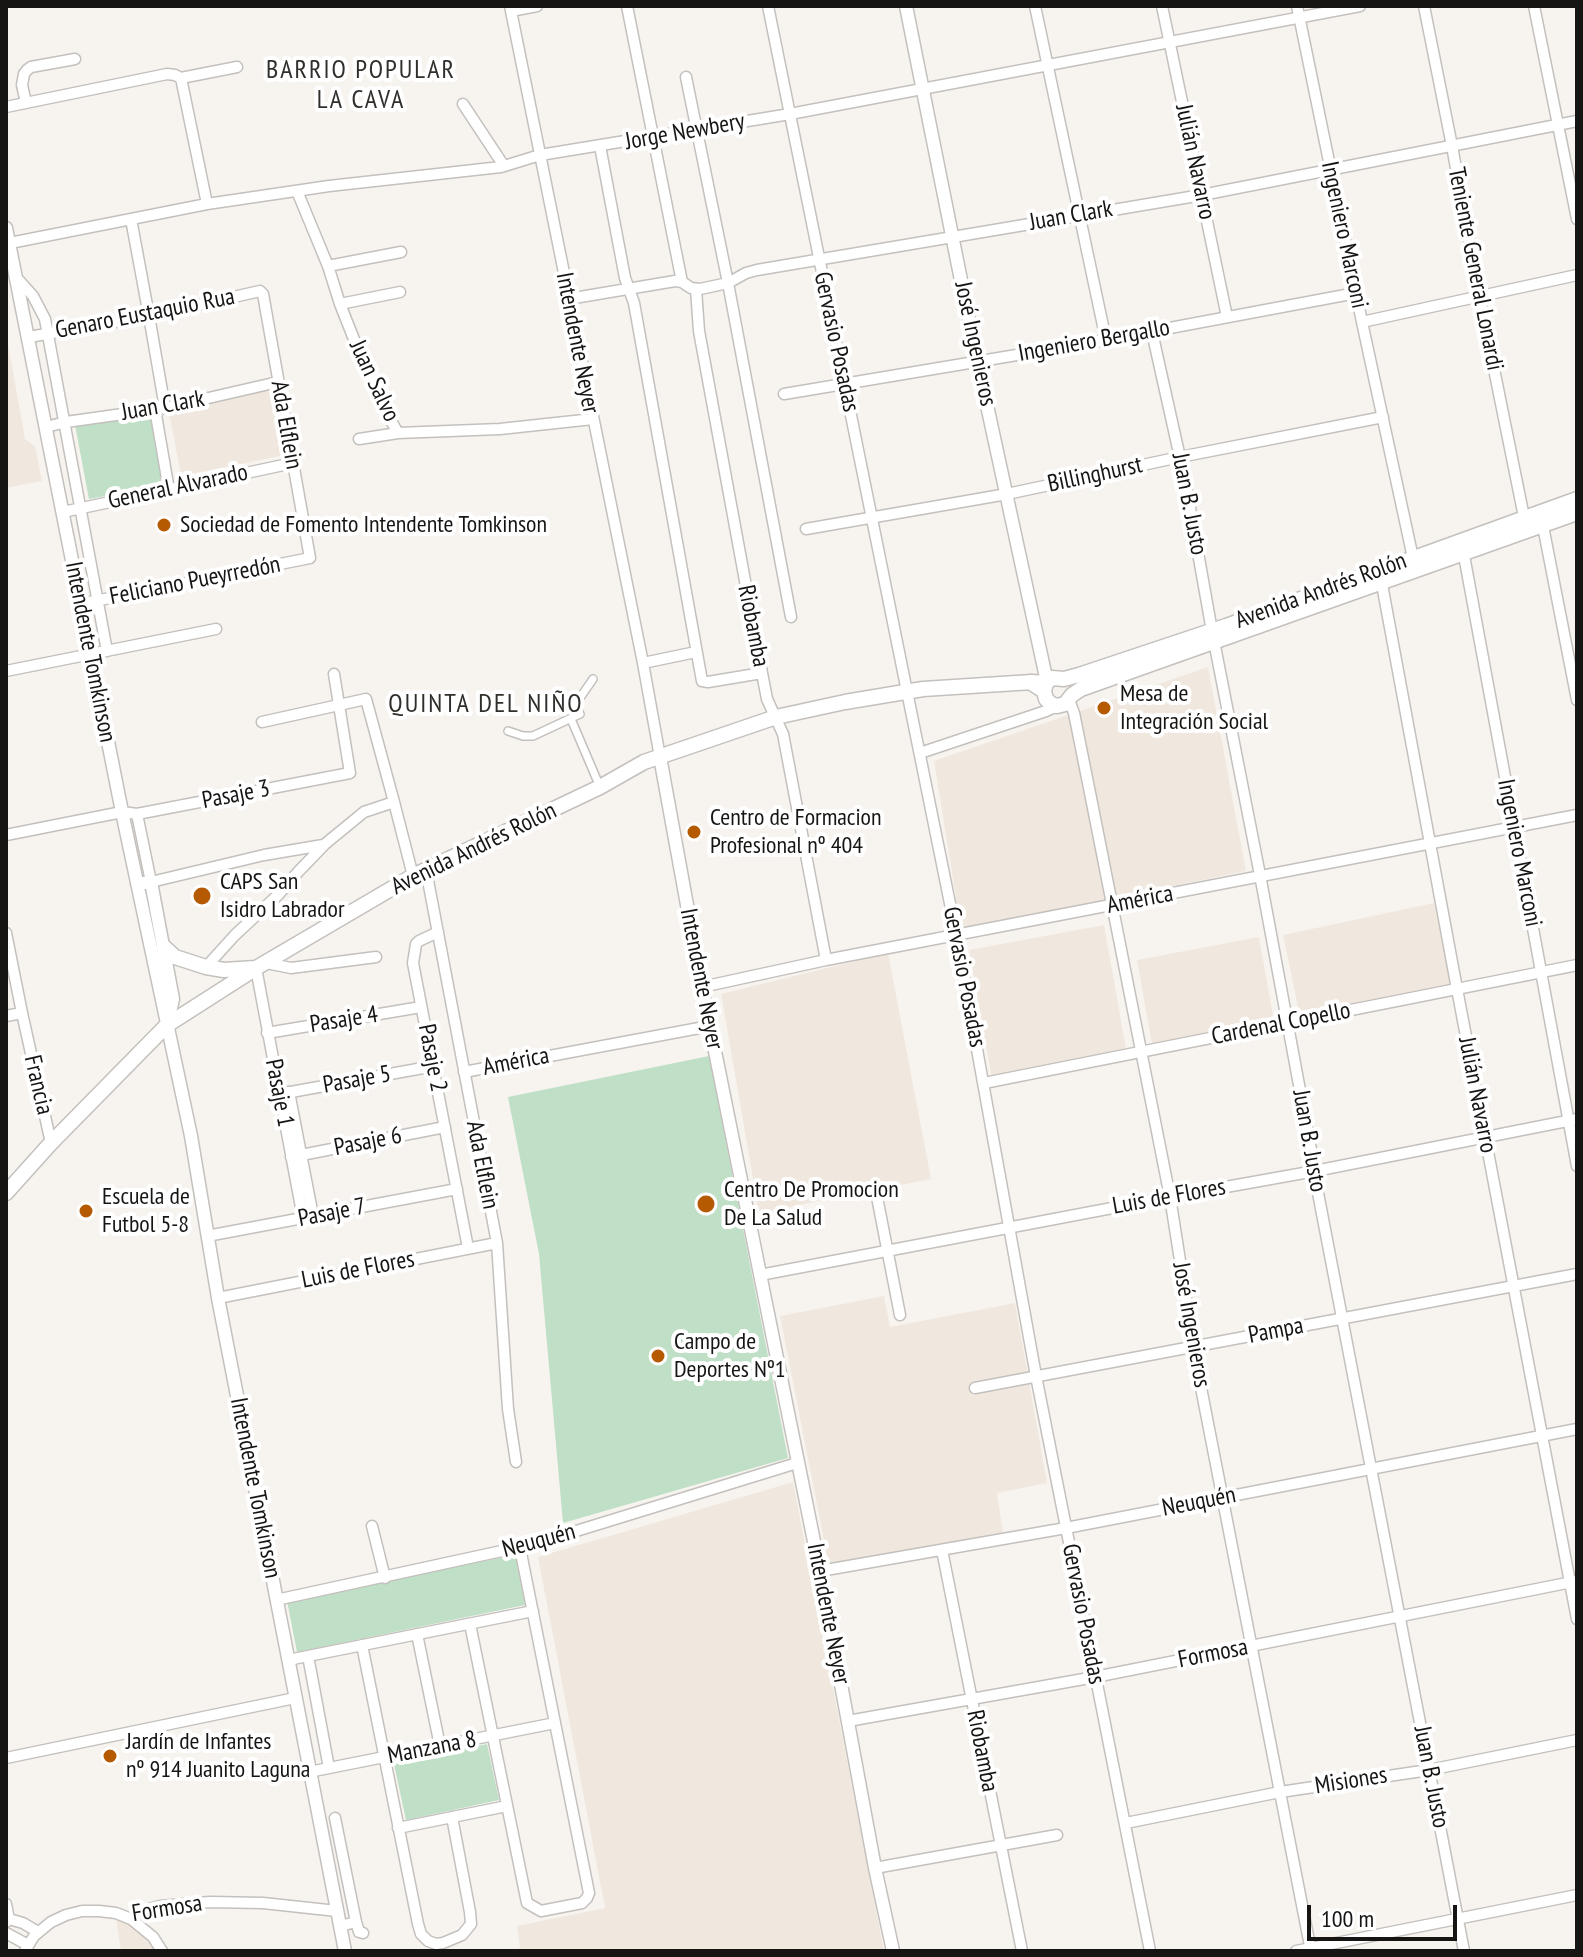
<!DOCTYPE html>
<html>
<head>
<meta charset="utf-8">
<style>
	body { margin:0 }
	#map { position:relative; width:1583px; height:1957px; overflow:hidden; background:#f7f4f0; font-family:"PT Sans Narrow",sans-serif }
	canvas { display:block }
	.frame { position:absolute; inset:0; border:8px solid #161513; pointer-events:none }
	.scale { position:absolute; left:1307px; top:1905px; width:150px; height:36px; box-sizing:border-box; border:4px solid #161513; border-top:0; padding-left:10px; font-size:24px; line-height:28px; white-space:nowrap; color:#161513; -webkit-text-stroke:6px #fff; paint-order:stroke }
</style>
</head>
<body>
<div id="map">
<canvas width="1583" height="1957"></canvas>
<div class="frame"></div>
<div class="scale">100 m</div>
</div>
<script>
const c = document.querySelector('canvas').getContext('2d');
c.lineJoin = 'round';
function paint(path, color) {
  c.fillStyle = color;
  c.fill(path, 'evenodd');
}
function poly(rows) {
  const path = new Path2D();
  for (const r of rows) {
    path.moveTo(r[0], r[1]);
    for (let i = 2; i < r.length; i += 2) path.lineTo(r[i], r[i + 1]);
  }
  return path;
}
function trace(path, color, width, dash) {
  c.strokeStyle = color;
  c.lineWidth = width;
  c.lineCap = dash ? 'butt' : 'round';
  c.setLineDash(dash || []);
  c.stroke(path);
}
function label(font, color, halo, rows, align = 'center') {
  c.font = font + ' "PT Sans Narrow",sans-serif';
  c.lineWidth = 8;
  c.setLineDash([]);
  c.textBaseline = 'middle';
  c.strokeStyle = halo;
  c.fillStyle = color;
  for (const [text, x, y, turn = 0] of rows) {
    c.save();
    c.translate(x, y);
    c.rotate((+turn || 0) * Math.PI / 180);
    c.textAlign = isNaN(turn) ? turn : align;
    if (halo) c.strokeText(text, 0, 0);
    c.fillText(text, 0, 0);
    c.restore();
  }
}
paint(poly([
	[6,332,25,439,35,446,42,481,6,488],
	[271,386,285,455,181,476,168,407],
	[1208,667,1246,871,961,929,934,761],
	[1434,903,1451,984,1300,1016,1283,935],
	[1104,925,1127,1054,992,1079,969,950],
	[1259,937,1274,1021,1152,1044,1137,960],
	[888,953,931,1179,759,1213,721,994],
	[884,1296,890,1327,1015,1303,1047,1483,997,1493,1003,1534,830,1571,780,1316],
	[793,1482,884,1951,505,1951,520,1948,517,1926,605,1908,538,1557],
	[115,1912,131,1920,161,1951,121,1951]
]), '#f0e8de');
paint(poly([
	[159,408,173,483,89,499,75,425],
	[709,1056,788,1458,563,1523,539,1254,508,1097],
	[515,1555,525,1605,297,1652,287,1601],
	[487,1744,499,1800,406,1820,394,1764]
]), '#bfdfc6');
const pedestrian = poly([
	[571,719,600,787],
	[508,731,523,736,533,736,580,714,575,705,593,679]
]);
const minor = poly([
	[510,6,643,663,660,757],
	[627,6,682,282],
	[768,6,956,933,1036,1376,1150,1951],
	[1035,6,1106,340],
	[1162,6,1227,317],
	[1297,6,1362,322,1413,558],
	[1424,6,1452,146,1479,295,1525,522],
	[1534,6,1577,219],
	[511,11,537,6],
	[686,77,728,283,791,617],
	[181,78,237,67],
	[26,103,22,85,24,74,27,70,31,67,75,59],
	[463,104,504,166],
	[6,107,167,74,175,75,181,78,207,204],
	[600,146,625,278,634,303,702,681,708,682,762,673],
	[297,191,328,266,340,304,359,352,390,419,398,433,500,429,593,419],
	[131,219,149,316,165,408],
	[10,243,207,204,329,186,501,167,540,155,790,114,1360,6],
	[328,266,401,252],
	[16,277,33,296,45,319,107,651],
	[696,289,699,331,762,673,767,699,783,734,826,960],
	[568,299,675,281,682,282,691,288,700,289,728,283,746,273,757,270,1202,195,1577,121],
	[340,304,400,292],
	[1362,322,1577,275],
	[1152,332,1185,480,1212,631,1260,875,1315,1171,1318,1193,1464,1951],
	[29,337,149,316,260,291,263,294,310,558,80,604],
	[784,394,1106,340,1356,293],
	[155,409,169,490],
	[46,427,66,422,165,408,278,382],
	[359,439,398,433],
	[63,512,293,463],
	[1542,521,1577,700],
	[806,529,1007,494,1180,457,1383,417],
	[1463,550,1577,1166],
	[1381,579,1457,989,1577,1619],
	[643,663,696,652],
	[6,671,216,629],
	[1069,700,1074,713,1093,808,1170,1197,1196,1362,1311,1951],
	[262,722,366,699,394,802],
	[920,753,1046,711,1057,706],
	[137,814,151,882,264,855,323,845],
	[6,835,122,812,137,814,350,773,334,674],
	[426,870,497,1243,508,1409,516,1462],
	[438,932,419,941,416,944,413,963,468,1248],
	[6,933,22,1013,51,1143],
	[266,963,291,968,376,957],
	[206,967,235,935,278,895,298,872,325,844,364,812,394,802,413,876],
	[256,968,303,1218],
	[702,987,826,960,1577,815],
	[6,1016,22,1013],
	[267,1033,421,1007],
	[464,1072,710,1026],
	[984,1083,1577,965],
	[289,1092,313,1216],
	[280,1094,434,1066],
	[291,1157,445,1127],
	[877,1197,900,1315],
	[207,1236,457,1189],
	[760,1275,1170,1197,1315,1171,1577,1119],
	[218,1298,497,1243],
	[975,1388,1577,1274],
	[372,1526,385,1578],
	[942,1550,1022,1951],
	[820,1571,1066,1528,1577,1429],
	[276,1600,534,1544,797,1463],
	[470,1624,527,1903,541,1911,582,1903,587,1898,589,1893,520,1548],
	[417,1634,440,1746],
	[362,1645,418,1924,421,1934,428,1941,436,1944,443,1943,462,1935,471,1924,470,1912,452,1817],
	[308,1656,329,1768],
	[288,1660,533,1611],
	[848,1721,1095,1677,1577,1581],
	[6,1758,295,1698],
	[309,1772,555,1723],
	[335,1818,356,1922],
	[1126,1823,1280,1792,1429,1770,1577,1740],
	[398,1828,507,1806],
	[875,1868,1057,1835],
	[6,1904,9,1919],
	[131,1919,138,1912,160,1906,210,1902,263,1903,337,1911],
	[6,1922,9,1919,23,1923,38,1932],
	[340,1926,356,1922,359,1932,363,1933],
	[6,1933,28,1945],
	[25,1951,34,1936,51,1922,66,1915,82,1911,99,1911,116,1913,131,1919,153,1937,162,1951],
	[1296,1951,1577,1895]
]);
const tertiary = poly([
	[906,6,975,350,1047,682],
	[6,228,122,812,191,1136,218,1298,345,1951],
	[660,757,702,987,820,1571,875,1868,893,1951],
	[137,884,151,882,173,999,168,1022]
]);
const secondary = poly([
	[1030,682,1044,691,1046,699,1051,704,1057,706,1065,704,1072,695,1081,689,1577,513],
	[1044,691,1046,683,1052,678,1064,679,1079,675,1226,626,1577,499],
	[164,947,175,957,206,967,224,970,255,968],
	[6,1193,51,1143,167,1025,256,968,413,876,600,787,644,762,776,717,845,702,923,689,1032,682,1046,683]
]);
trace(pedestrian, '#c3c0bd', 10);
trace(minor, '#c3c0bd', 13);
trace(tertiary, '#c3c0bd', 15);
trace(secondary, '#c3c0bd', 17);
trace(pedestrian, '#fff', 7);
trace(minor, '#fff', 10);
trace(tertiary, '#fff', 12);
trace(secondary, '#fff', 14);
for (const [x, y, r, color] of [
	[164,525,8,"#b65a02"],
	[1104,708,8,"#b65a02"],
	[694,832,8,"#b65a02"],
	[202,896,10,"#b65a02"],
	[706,1204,10,"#b65a02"],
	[86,1211,8,"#b65a02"],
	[658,1356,8,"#b65a02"],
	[110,1756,8,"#b65a02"]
]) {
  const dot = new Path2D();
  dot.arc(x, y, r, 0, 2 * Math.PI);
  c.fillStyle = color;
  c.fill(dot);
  trace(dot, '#fff', 3);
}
label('24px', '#161513', '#fff', [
	["Jorge Newbery",685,132,-10],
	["Julián Navarro",1195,162,78],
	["Juan Clark",1071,216,-10],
	["Ingeniero Marconi",1344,235,78],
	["Teniente General Lonardi",1475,269,79],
	["Genaro Eustaquio Rua",145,314,-11],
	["Ingeniero Bergallo",1094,341,-10],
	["Gervasio Posadas",836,342,78],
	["Intendente Neyer",577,343,79],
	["José Ingenieros",975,344,78],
	["Juan Salvo",374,381,65],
	["Juan Clark",163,406,-10],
	["Ada Elflein",286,425,80],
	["Billinghurst",1095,475,-12],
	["General Alvarado",178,487,-12],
	["Juan B. Justo",1189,504,79],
	["Feliciano Pueyrredón",195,581,-11],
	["Avenida Andrés Rolón",1321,591,-20],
	["Riobamba",753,626,79],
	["Intendente Tomkinson",90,652,79],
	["Pasaje 3",236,795,-11],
	["Avenida Andrés Rolón",474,849,-26],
	["Ingeniero Marconi",1519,853,79],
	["América",1140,900,-11],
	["Gervasio Posadas",964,977,79],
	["Intendente Neyer",701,979,79],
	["Pasaje 4",344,1020,-9],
	["Cardenal Copello",1281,1024,-11],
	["Pasaje 2",432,1058,79],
	["América",516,1062,-11],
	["Pasaje 5",357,1080,-10],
	["Francia",38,1085,77],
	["Pasaje 1",279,1093,79],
	["Julián Navarro",1477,1095,79],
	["Juan B. Justo",1309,1141,80],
	["Pasaje 6",368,1142,-11],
	["Ada Elflein",482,1165,79],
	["Luis de Flores",1169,1197,-10],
	["Pasaje 7",332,1213,-11],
	["Luis de Flores",358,1270,-11],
	["José Ingenieros",1191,1325,80],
	["Pampa",1276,1331,-11],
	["Intendente Tomkinson",255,1488,79],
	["Neuquén",1199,1502,-11],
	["Neuquén",539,1541,-15],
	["Intendente Neyer",828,1614,79],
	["Gervasio Posadas",1083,1614,79],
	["Formosa",1213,1654,-11],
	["Manzana 8",432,1748,-11],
	["Riobamba",982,1751,79],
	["Juan B. Justo",1431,1777,79],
	["Misiones",1351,1781,-9],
	["Formosa",167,1909,-9]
]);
label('24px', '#161513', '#fff', [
	["Sociedad de Fomento Intendente Tomkinson",180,525],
	["Mesa de",1120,694],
	["Integración Social",1120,722],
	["Centro de Formacion",710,818],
	["Profesional nº 404",710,846],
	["CAPS San",220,882],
	["Isidro Labrador",220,910],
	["Centro De Promocion",724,1190],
	["De La Salud",724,1218],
	["Escuela de",102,1197],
	["Futbol 5-8",102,1225],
	["Campo de",674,1342],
	["Deportes Nº1",674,1370],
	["Jardín de Infantes",126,1742],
	["nº 914 Juanito Laguna",126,1770]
], 'left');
c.letterSpacing = '2px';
label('26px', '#312f2c', '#fff', [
	["BARRIO POPULAR",361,71],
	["LA CAVA",361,101],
	["QUINTA DEL NIÑO",486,705]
]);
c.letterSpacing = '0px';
</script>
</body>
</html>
